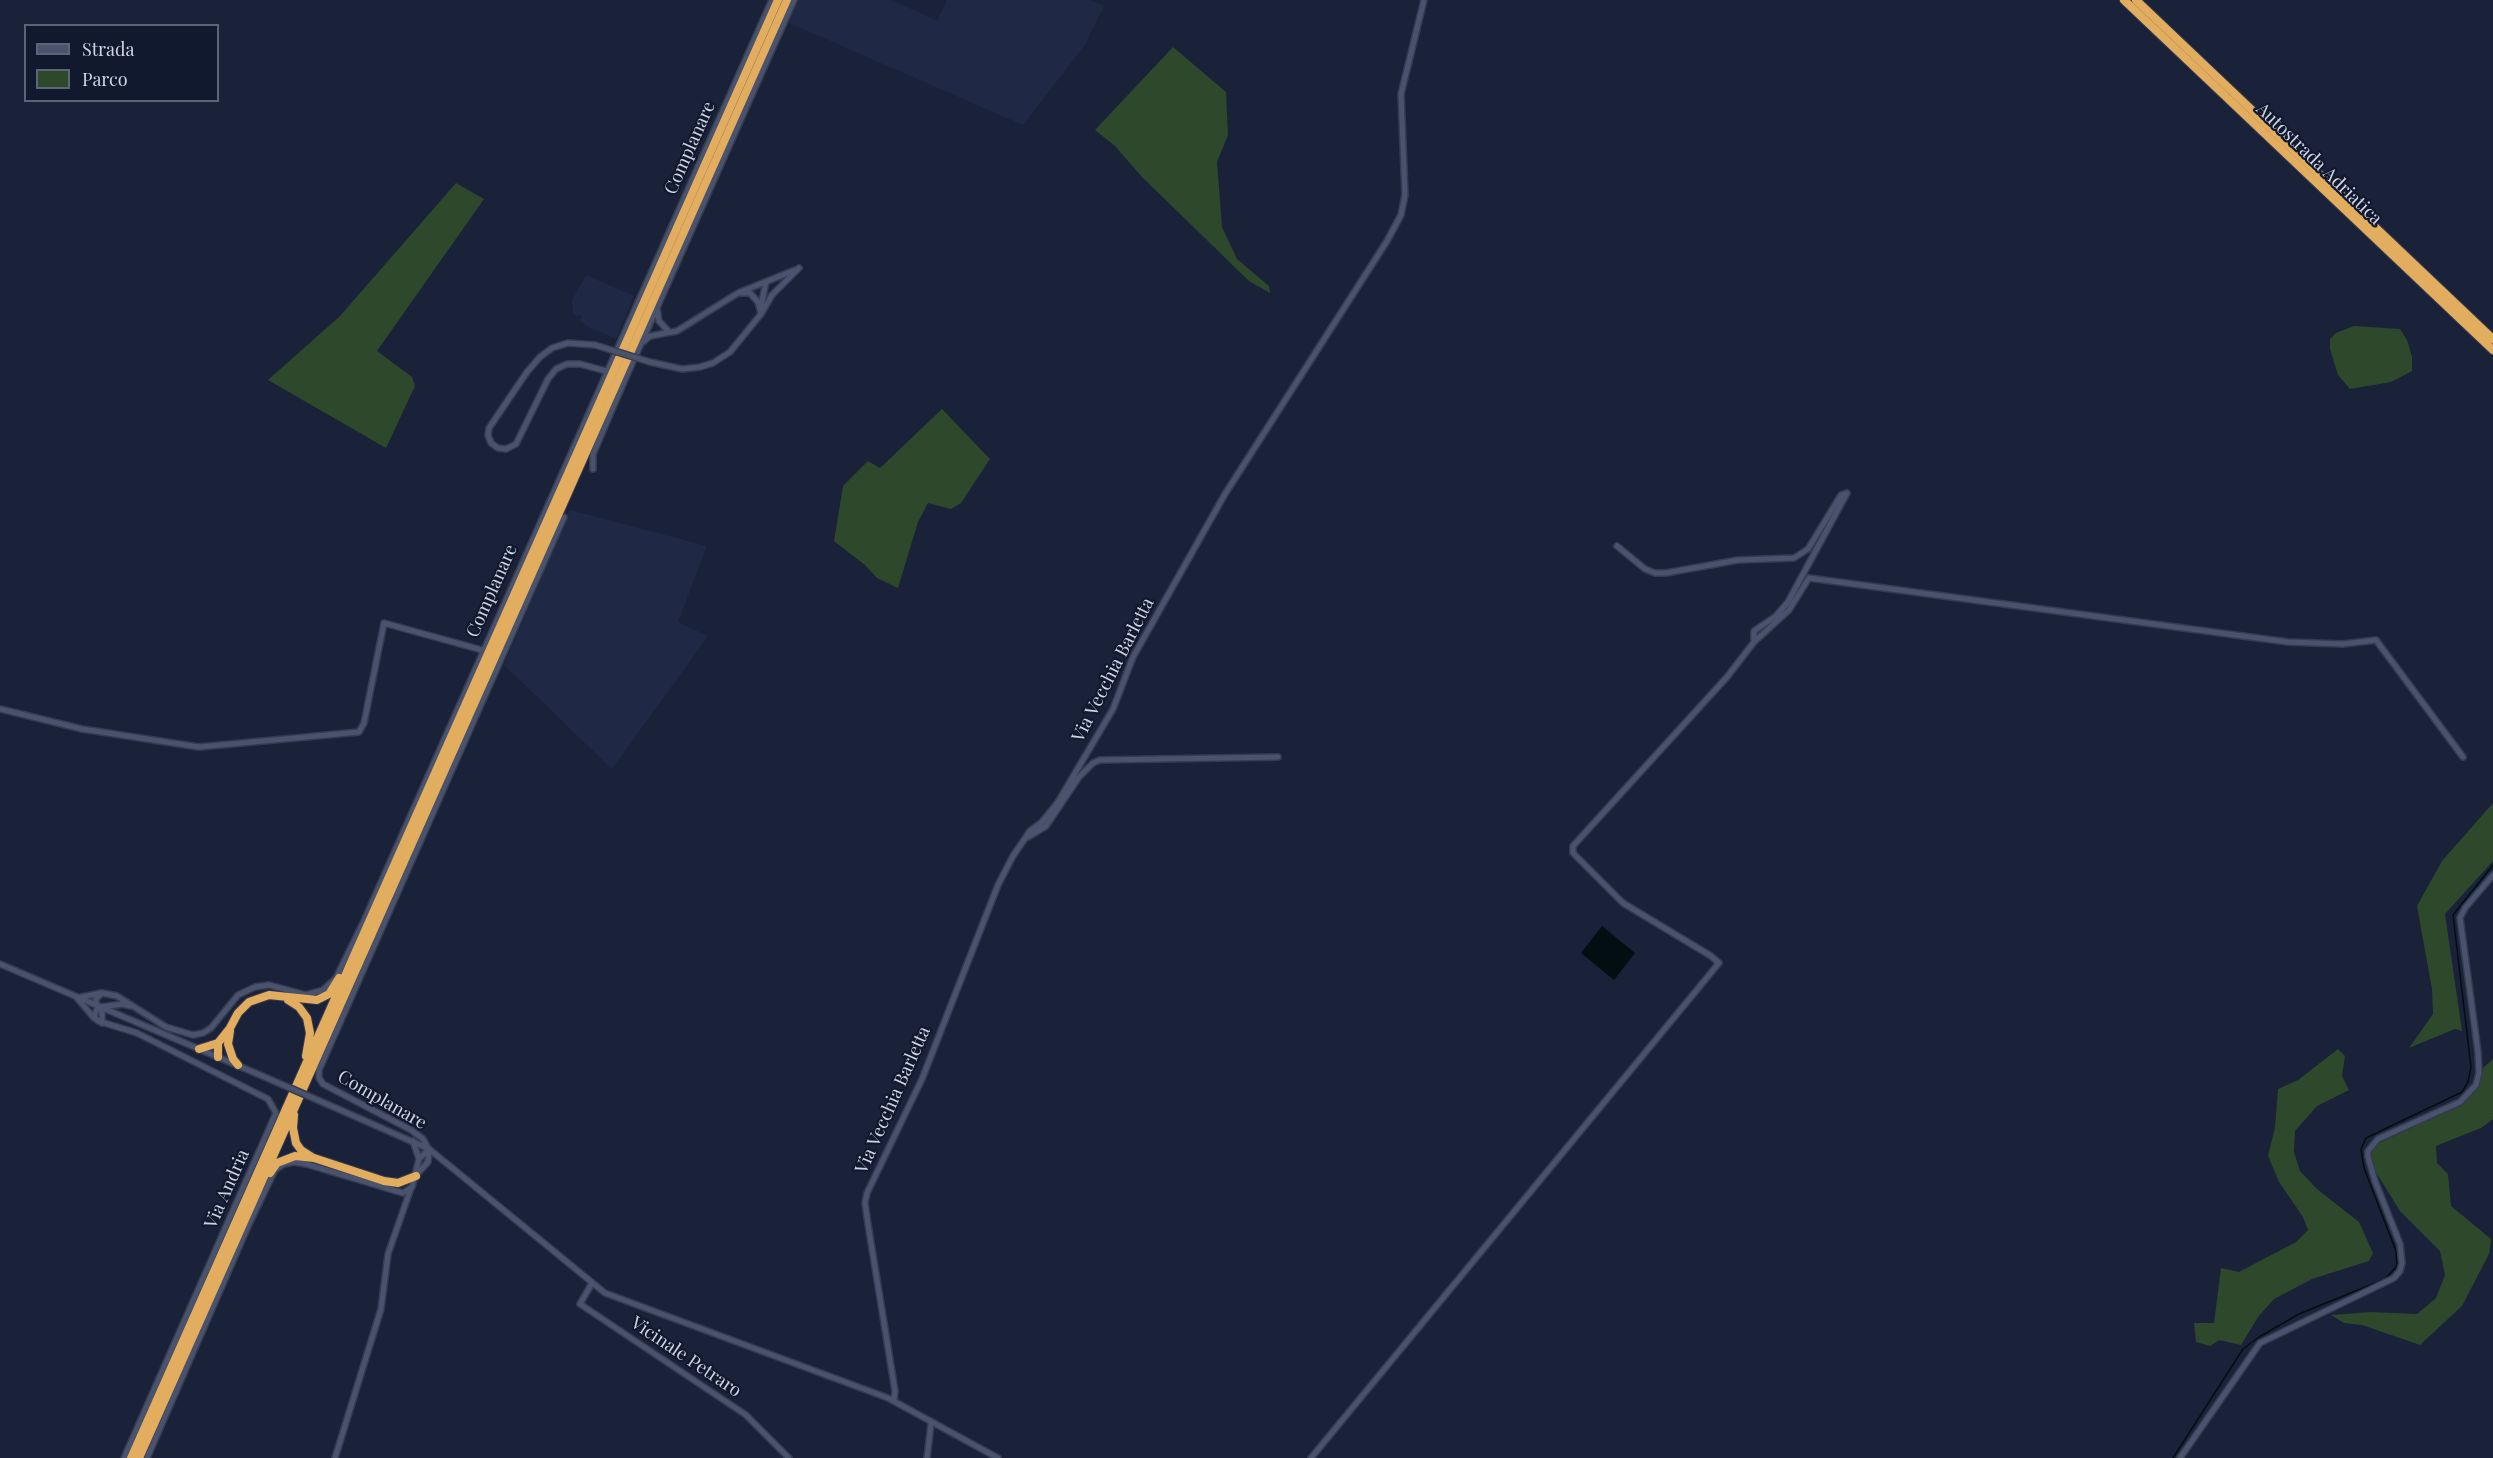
<!DOCTYPE html>
<html>
<head>
<meta charset="utf-8">
<style>
	body { margin:0 }
	#map { position:relative; width:2493px; height:1458px; overflow:hidden; background:#1a2239; font-family:"Playfair Display",serif }
	canvas { display:block }
	.legend { position:absolute; left:24px; top:24px; width:195px; height:78px; box-sizing:border-box; background:#11192f; border:2px solid #5d6478; margin:0; padding:8px 10px; list-style:none; font-size:18px; color:#cfd5e5 }
	.legend li { display:flex; align-items:center; gap:12px; height:30px }
	.legend b { width:30px; border:2px solid #5d6478 }
</style>
</head>
<body>
<div id="map">
<canvas width="2493" height="1458"></canvas>
<ul class="legend">
<li><b style="height:8px;background:#49536e"></b>Strada</li>
<li><b style="height:16px;background:#2d482b"></b>Parco</li>
</ul>
</div>
<script>
const c = document.querySelector('canvas').getContext('2d');
c.lineJoin = 'round';
function paint(path, color) {
  c.fillStyle = color;
  c.fill(path, 'evenodd');
}
function poly(rows) {
  const path = new Path2D();
  for (const r of rows) {
    path.moveTo(r[0], r[1]);
    for (let i = 2; i < r.length; i += 2) path.lineTo(r[i], r[i + 1]);
  }
  return path;
}
function trace(path, color, width, dash) {
  c.strokeStyle = color;
  c.lineWidth = width;
  c.lineCap = dash ? 'butt' : 'round';
  c.setLineDash(dash || []);
  c.stroke(path);
}
function label(font, color, halo, rows, align = 'center') {
  c.font = font + ' "Playfair Display",serif';
  c.lineWidth = 4.5;
  c.setLineDash([]);
  c.textBaseline = 'middle';
  c.strokeStyle = halo;
  c.fillStyle = color;
  for (const [text, x, y, turn = 0] of rows) {
    c.save();
    c.translate(x, y);
    c.rotate((+turn || 0) * Math.PI / 180);
    c.textAlign = isNaN(turn) ? turn : align;
    if (halo) c.strokeText(text, 0, 0);
    c.fillText(text, 0, 0);
    c.restore();
  }
}
paint(poly([
	[797,0,892,0,937,21,947,0,1090,0,1104,6,1084,46,1023,125,787,22],
	[586,275,634,296,616,339,585,325,580,321,582,316,579,315,577,317,573,313,572,300],
	[570,510,707,546,678,622,708,636,612,769,504,665]
]), '#1f2946');
paint(poly([
	[1173,47,1226,92,1228,135,1217,162,1222,227,1237,259,1269,286,1270,293,1249,281,1142,177,1115,146,1095,130],
	[456,183,484,199,377,351,412,377,415,386,386,448,268,380,340,316],
	[2354,326,2400,329,2407,340,2412,357,2412,371,2391,382,2350,389,2338,375,2330,349,2330,339,2336,333],
	[942,409,990,459,961,503,951,509,928,503,918,522,898,588,877,578,865,565,834,541,843,486,868,461,880,468],
	[2493,803,2493,861,2445,914,2462,1031,2455,1029,2409,1048,2433,1014,2432,989,2417,906,2442,861],
	[2338,1049,2345,1056,2342,1076,2349,1090,2317,1106,2295,1131,2294,1152,2300,1171,2317,1189,2359,1222,2373,1253,2369,1261,2312,1279,2274,1299,2258,1317,2241,1345,2219,1340,2210,1346,2196,1342,2194,1323,2214,1323,2221,1268,2239,1272,2296,1242,2308,1230,2303,1217,2279,1182,2268,1156,2275,1127,2278,1089,2298,1080],
	[2493,1059,2493,1119,2481,1128,2436,1146,2437,1163,2448,1174,2451,1206,2491,1239,2489,1254,2462,1306,2420,1345,2362,1325,2344,1323,2331,1315,2371,1312,2417,1314,2436,1298,2445,1275,2440,1251,2400,1211,2369,1161,2371,1147,2456,1107,2474,1093,2484,1067]
]), '#2d482b');
paint(poly([
	[1602,926,1635,953,1614,980,1581,953]
]), '#030e12');
trace(poly([
	[2173,1458,2243,1349,2259,1337,2299,1314,2385,1279,2397,1266,2396,1251,2364,1168,2361,1149,2366,1138,2462,1092,2468,1082,2471,1067,2453,915,2493,865]
]), '#030e12', 1.5);
const minor = poly([
	[740,293,750,293,758,302,761,314],
	[761,306,766,282],
	[657,308,659,321,669,332],
	[643,342,650,336,677,331,738,293,795,270],
	[595,345,568,343,552,348,540,357,527,372,489,428,488,435,491,443,498,448,506,449,516,444,548,379,556,369,567,364,580,364,606,371],
	[650,362,682,369,700,367,713,363,730,352,761,314,772,295,799,268],
	[593,469,593,454,623,384,794,0],
	[1617,546,1645,569,1655,573,1666,573,1738,560,1794,558,1808,549,1841,495,1847,493],
	[1754,642,1754,631,1776,616,1788,602,1847,493],
	[0,709,82,729,199,747,359,732,364,723,384,623,482,650],
	[1028,837,1046,826,1079,777,1093,763,1100,760,1278,757],
	[0,964,267,1078],
	[98,1007,95,1014,95,1018,98,1021,137,1033,252,1091,268,1099,276,1113,124,1458],
	[100,1007,123,1004,130,1006],
	[94,1018,77,998,101,993],
	[102,1023,102,1011,96,1003,96,999,102,993,117,996,166,1027,193,1035,203,1033,211,1028,238,995,255,987,269,985,306,995,323,990,336,978,363,923,772,0],
	[329,1105,429,1149,605,1293,888,1398,998,1458],
	[413,1141,419,1159],
	[428,1148,423,1139,411,1130,323,1084,319,1078,319,1070,564,517],
	[418,1173,428,1162,429,1149],
	[592,1283,580,1304,746,1415,789,1458],
	[894,1401,895,1391,868,1224,865,1203,867,1193,922,1079,998,885,1013,856,1030,831,1042,822,1058,802,1113,709,1133,657,1225,494,1387,241,1401,215,1405,195,1401,94,1424,0],
	[147,1458,249,1224,275,1170,284,1164,294,1162,306,1164,403,1193,412,1187,419,1159,429,1149],
	[335,1458,381,1309,388,1254,411,1188],
	[927,1458,931,1424],
	[1311,1458,1719,963,1711,956,1623,903,1573,853,1573,846,1727,677,1754,642,1789,610,1809,578,2288,642,2343,644,2376,640,2463,757],
	[2180,1458,2260,1343,2394,1278,2400,1271,2402,1263,2400,1244,2375,1181,2368,1157,2368,1151,2378,1139,2460,1102,2476,1085,2479,1073,2478,1052,2460,918,2465,908,2493,875]
]);
const highway = poly([
	[2124,0,2493,350],
	[2136,0,2493,339],
	[288,1000,299,1007,307,1018,310,1033,306,1056],
	[230,1031,228,1044,233,1059,238,1065],
	[199,1049,218,1043],
	[218,1057,218,1043,230,1028,238,1013,249,1002,269,995,317,1000,329,994,339,978],
	[294,1115,293,1128,296,1143,301,1150,312,1157],
	[270,1173,277,1163,295,1156,314,1158,384,1181,398,1183,416,1176],
	[131,1458,778,0],
	[139,1458,787,0]
]);
trace(minor, '#363b4f', 8);
trace(highway, '#363b4f', 10);
trace(minor, '#49536e', 5);
trace(highway, '#e2ad5f', 8);
const minorBridge = poly([
	[595,345,650,362],
	[267,1078,329,1105]
]);
trace(minorBridge, '#363b4f', 8, []);
trace(minorBridge, '#49536e', 5);
label('18px', '#cfd5e5', '#11192f', [
	["Complanare",690,148,-66],
	["Autostrada Adriatica",2319,164,44],
	["Complanare",492,591,-66],
	["Via Vecchia Barletta",1113,670,-63],
	["Complanare",382,1100,30],
	["Via Vecchia Barletta",893,1100,-66],
	["Via Andria",227,1189,-66],
	["Vicinale Petraro",686,1357,34]
]);
</script>
</body>
</html>
